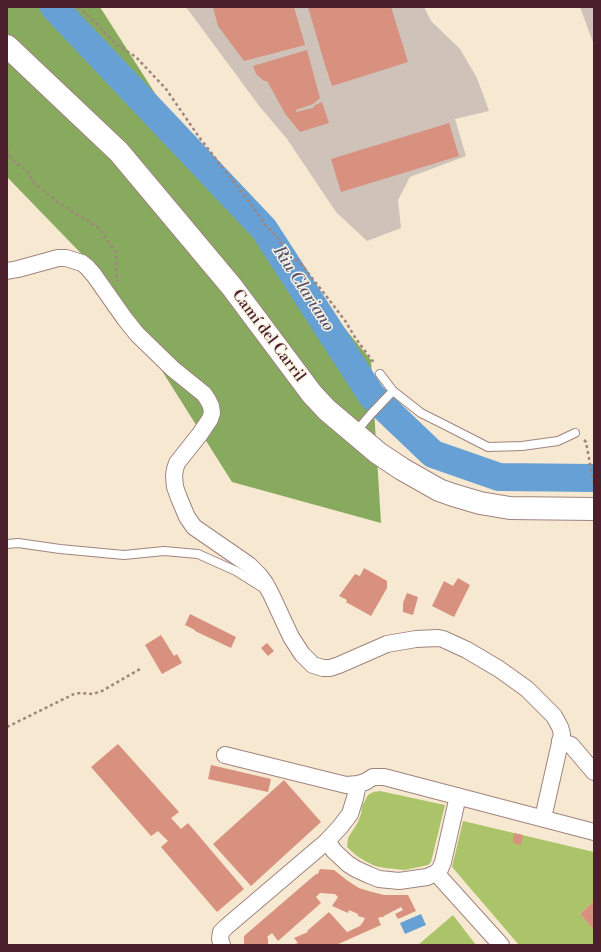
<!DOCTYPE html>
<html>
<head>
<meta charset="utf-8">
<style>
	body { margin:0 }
	#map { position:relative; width:601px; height:952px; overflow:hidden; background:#f7e9d1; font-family:"Libre Bodoni",serif }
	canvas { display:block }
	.frame { position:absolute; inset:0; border:8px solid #4a1f2b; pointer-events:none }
</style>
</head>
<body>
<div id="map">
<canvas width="601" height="952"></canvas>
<div class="frame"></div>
</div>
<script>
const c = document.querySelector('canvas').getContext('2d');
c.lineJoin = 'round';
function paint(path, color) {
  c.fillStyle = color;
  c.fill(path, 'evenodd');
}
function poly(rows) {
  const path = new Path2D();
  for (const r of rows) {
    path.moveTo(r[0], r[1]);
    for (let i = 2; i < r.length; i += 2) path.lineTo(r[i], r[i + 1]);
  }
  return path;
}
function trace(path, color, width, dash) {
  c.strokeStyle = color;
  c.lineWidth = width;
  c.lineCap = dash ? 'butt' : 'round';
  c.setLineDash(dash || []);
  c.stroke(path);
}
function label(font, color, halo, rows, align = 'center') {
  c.font = font + ' "Libre Bodoni",serif';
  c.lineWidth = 3;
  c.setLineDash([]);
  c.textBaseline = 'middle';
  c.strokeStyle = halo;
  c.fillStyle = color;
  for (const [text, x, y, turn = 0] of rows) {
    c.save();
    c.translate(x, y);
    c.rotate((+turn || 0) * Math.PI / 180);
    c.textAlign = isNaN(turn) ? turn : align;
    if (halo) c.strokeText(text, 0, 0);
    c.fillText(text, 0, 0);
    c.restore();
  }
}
paint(poly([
	[186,7,424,7,431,21,460,49,477,78,489,111,455,119,466,156,410,177,398,200,401,228,367,241,336,212,287,139,260,107],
	[580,7,594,7,594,45]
]), '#cec2b9');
paint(poly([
	[380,791,445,805,431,862,428,865,405,870,385,868,375,866,365,861,357,856,347,847,348,838,358,822,361,814,362,806,368,795,373,792],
	[463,821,594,852,594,901,580,914,594,930,594,945,519,945,452,867],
	[453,915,476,945,418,945]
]), '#abc46a');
paint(poly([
	[7,7,100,7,174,123,371,360,381,523,232,482,101,274,7,177]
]), '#88aa5e');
paint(poly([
	[421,914,426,925,405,934,400,923]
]), '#66a0d5');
trace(poly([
	[54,7,264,229,372,396,433,454,499,477,594,478]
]), '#66a0d5', 28);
paint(poly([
	[213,7,294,7,305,45,244,61,218,26],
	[308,7,391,7,408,62,332,86,325,65],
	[307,50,320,98,313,104,296,110,296,112,313,108,315,105,322,102,329,123,300,132,286,115,267,81,264,81,256,74,253,66],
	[449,123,459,156,341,192,331,159],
	[364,568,387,581,387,588,371,616,346,602,347,600,339,596,355,574,360,576],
	[458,578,470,585,454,617,432,606,444,581,453,586],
	[407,593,418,597,413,615,403,612,403,603],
	[190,614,236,637,231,648,195,631,195,630,185,625],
	[161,635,174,656,177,654,182,663,162,674,145,645],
	[267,643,274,651,268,656,261,648],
	[118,744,179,812,171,818,181,829,188,823,244,889,217,912,161,847,168,841,158,831,151,836,91,767],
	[211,765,271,779,268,792,208,779],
	[284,780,321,822,251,886,213,844],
	[514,833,523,835,521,845,513,843],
	[320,869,334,870,348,881,359,888,372,892,384,895,408,895,416,911,398,919,395,914,403,910,401,907,384,916,383,917,381,917,378,918,381,925,336,945,292,945,298,943,294,938,308,932,307,931,329,912,347,932,360,926,363,922,365,918,358,916,358,914,349,910,348,913,332,906,338,897,335,894,320,893,316,897,321,903,278,941,272,933,267,937,268,939,268,945,244,945,244,936,316,874,318,874,319,871],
	[594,901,594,930,580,914]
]), '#d8907f');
const lane = poly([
	[380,374,393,391,421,413,443,424,488,447,522,446,558,441,575,433],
	[355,433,371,414,393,391],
	[7,544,18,543,60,549,124,555,164,551,198,554,236,571,263,588]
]);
const street = poly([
	[7,271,18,269,58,258,66,258,82,263,87,267,94,275,125,319,137,334,173,369,204,394,208,400,211,406,212,413,210,419,200,434,177,463,175,469,174,476,175,487,179,498,187,517,194,527,249,565,259,575,265,583,271,594,291,637,302,654,313,665,323,668,330,668,339,665,387,644,416,639,438,638,443,639,467,650,499,669,527,689,554,716,560,727,562,734,543,818],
	[560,741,571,745,594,772],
	[225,755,346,785,358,784,365,782,373,777,384,777,594,832],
	[327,841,334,851,348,864,356,869,369,875,379,879,399,881,427,877,436,873,440,869,443,862,458,796],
	[436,873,501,945],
	[222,945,220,939,221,932,226,927,327,841,340,827,350,814,355,798,358,784]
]);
const secondary = poly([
	[7,46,119,152,232,287,312,394,327,410,378,453,402,469,439,490,453,495,480,503,510,508,594,509]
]);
trace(lane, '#a0847e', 10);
trace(street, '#a0847e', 18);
trace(secondary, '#a0847e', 24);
trace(poly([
	[78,7,95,22,116,44,136,57,166,89,199,137,250,203,266,226,280,240,283,249,301,264,327,297,346,322,356,339,375,364],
	[7,150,11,159,26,170,35,184,59,203,99,228,116,253,117,281],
	[584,440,586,442,594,486],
	[7,727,74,694,81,693,93,694,102,691,140,669]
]), '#a0847e', 2.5, [3, 3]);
trace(lane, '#fff', 8);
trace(street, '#fff', 16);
trace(secondary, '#fff', 22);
label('16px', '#4a1f2b', '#fcf5e5', [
	["Camí del Carril",268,336,53]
]);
label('italic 17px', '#55536f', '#fcf5e5', [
	["Riu Clariano",303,289,57]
]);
</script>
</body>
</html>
